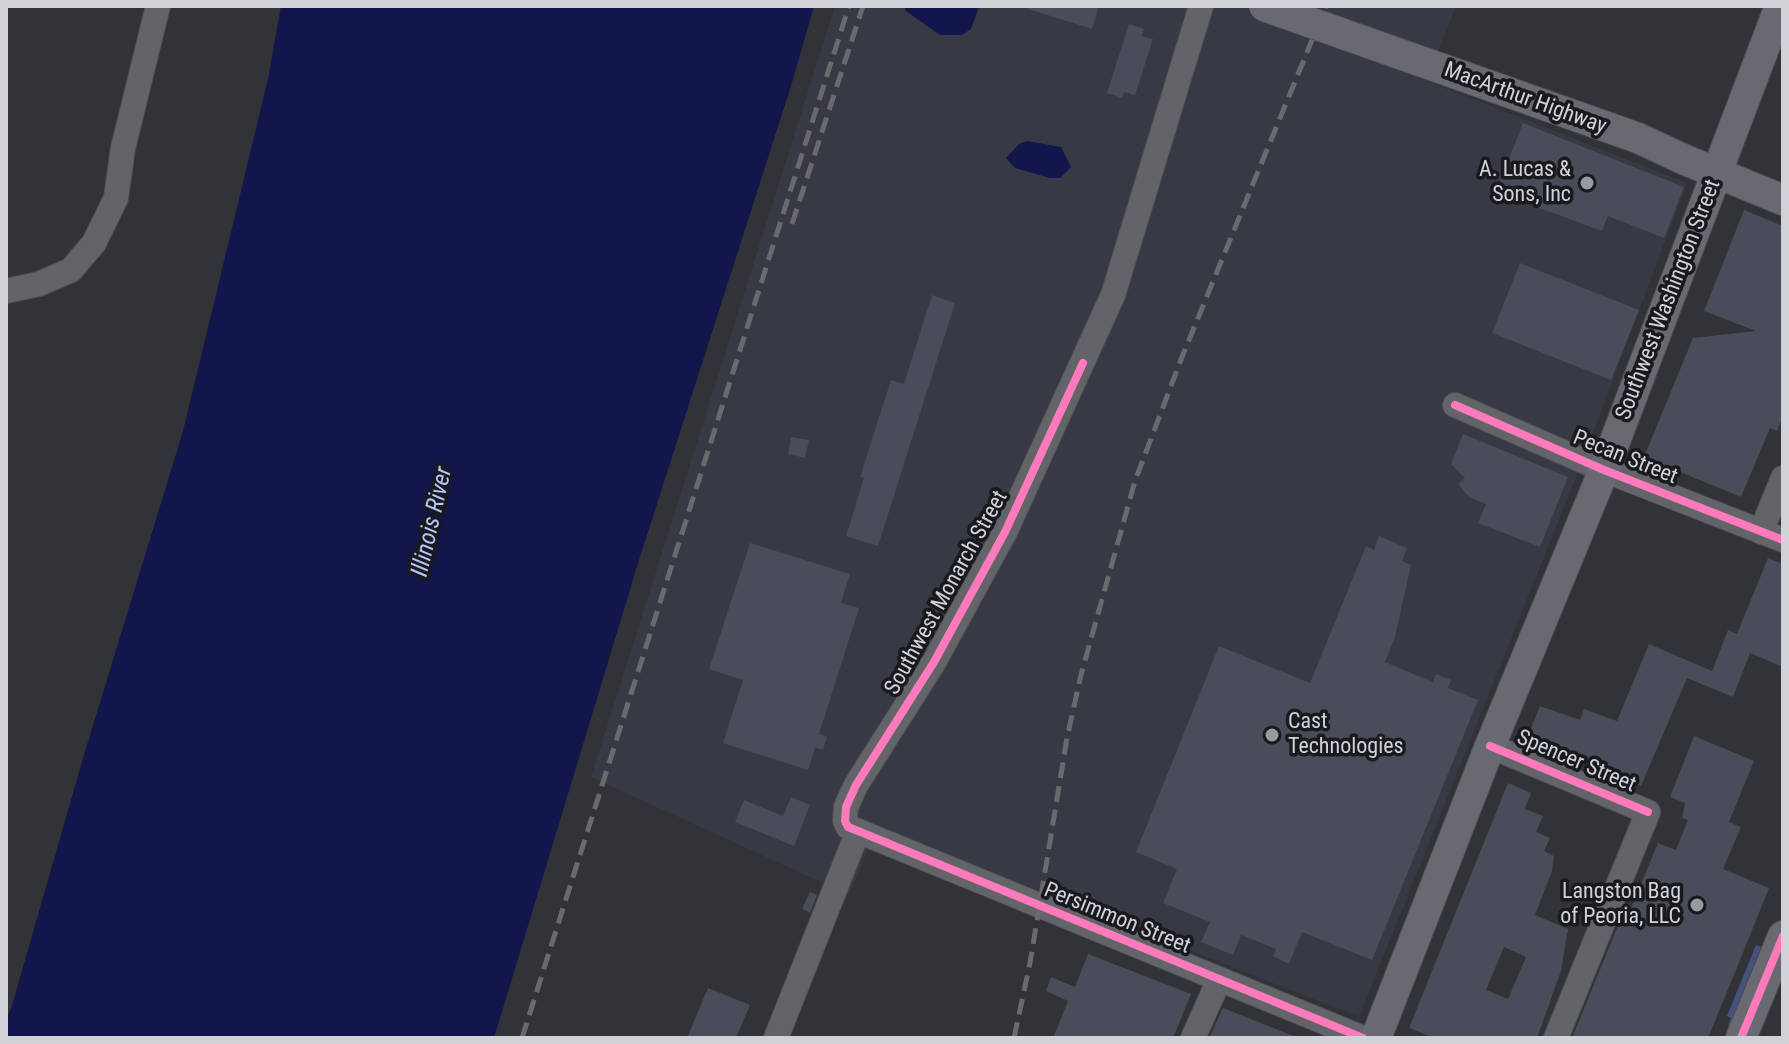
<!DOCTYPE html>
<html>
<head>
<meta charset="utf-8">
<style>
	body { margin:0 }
	#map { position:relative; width:1789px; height:1044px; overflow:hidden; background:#323337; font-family:"Roboto Condensed",sans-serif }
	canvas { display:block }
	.frame { position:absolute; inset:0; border:8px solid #d1d2d7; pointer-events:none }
</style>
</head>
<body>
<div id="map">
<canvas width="1789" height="1044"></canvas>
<div class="frame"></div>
</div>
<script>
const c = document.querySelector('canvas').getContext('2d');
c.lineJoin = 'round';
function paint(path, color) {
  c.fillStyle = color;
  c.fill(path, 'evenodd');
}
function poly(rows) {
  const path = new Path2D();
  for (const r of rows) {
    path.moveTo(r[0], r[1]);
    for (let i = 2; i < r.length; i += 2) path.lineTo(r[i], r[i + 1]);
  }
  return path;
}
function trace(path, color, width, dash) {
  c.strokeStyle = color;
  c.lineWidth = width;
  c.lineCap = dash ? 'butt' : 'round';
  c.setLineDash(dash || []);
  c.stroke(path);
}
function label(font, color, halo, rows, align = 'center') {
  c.font = font + ' "Roboto Condensed",sans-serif';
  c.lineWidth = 7;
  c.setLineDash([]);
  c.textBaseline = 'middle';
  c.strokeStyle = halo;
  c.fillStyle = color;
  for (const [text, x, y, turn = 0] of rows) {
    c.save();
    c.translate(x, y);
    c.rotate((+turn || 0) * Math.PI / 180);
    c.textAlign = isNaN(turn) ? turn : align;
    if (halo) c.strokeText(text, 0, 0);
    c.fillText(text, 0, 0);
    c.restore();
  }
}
paint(poly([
	[835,6,1456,6,1427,81,1687,183,1579,470,1359,1017,877,827,849,895,591,777]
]), '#373944');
paint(poly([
	[1756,945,1761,947,1734,1014,1734,1027,1728,1025,1731,1018,1727,1016]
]), '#475180');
paint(poly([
	[281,6,814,6,791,86,639,560,494,1038,6,1038,6,1018,11,1009,83,758,183,431,268,79],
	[904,6,979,6,979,7,971,29,962,35,940,35,906,11],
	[1027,141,1061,147,1071,167,1060,178,1050,178,1015,168,1006,158,1019,144]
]), '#13164a');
paint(poly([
	[1028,6,1099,6,1092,29,1028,9],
	[1129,24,1144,29,1142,36,1153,39,1135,95,1124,92,1122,98,1107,93],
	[1523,123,1684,187,1664,238,1608,216,1602,231,1496,192],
	[1744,210,1783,226,1783,417,1777,431,1770,428,1741,497,1644,457,1693,338,1756,331,1704,311],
	[1520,263,1639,310,1611,380,1492,333],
	[932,295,955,303,878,546,846,536,864,478,860,477,891,380,904,384],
	[1463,434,1568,477,1540,547,1478,523,1486,504,1469,497,1458,484,1465,478,1451,464],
	[791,437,809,440,805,458,788,454],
	[1379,536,1407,548,1402,561,1411,565,1395,637,1385,662,1433,682,1436,674,1451,680,1448,688,1478,700,1372,960,1302,932,1289,964,1273,956,1276,949,1241,935,1233,955,1201,942,1210,922,1163,903,1177,869,1136,852,1219,646,1310,683,1366,546,1374,550],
	[750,543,850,574,841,603,859,608,819,734,827,737,823,750,815,748,808,770,723,743,743,680,709,669],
	[1768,558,1783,564,1783,667,1750,653,1733,697,1687,678,1641,786,1527,738,1540,706,1580,720,1584,709,1617,721,1649,644,1712,671,1728,630,1737,634],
	[1694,736,1754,761,1729,822,1741,827,1723,869,1769,888,1736,970,1708,1038,1572,1038,1626,906,1631,908,1658,843,1676,850,1688,820,1682,818,1685,803,1670,797],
	[1508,783,1531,793,1525,809,1543,816,1536,832,1550,838,1544,851,1554,856,1552,871,1535,915,1568,929,1561,971,1537,1038,1434,1038,1409,1028],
	[1504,947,1526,957,1508,999,1486,990],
	[791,797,810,805,794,846,735,822,744,800,783,816],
	[810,892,817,895,810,913,802,909],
	[1088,954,1191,994,1173,1038,1053,1038,1068,1001,1046,991,1051,977,1075,987],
	[708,988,750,1005,736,1038,687,1038],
	[1223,1008,1296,1037,1296,1038,1209,1038]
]), '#494c59');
const minor = poly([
	[1201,6,1113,295,1005,532,934,662,856,785,846,807,845,821,848,827,858,831,1363,1038],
	[6,291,39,284,71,270,94,243,116,198,123,148,158,6],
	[1455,405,1604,470,1783,540],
	[1761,532,1783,478],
	[1490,746,1648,812,1556,1038],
	[776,1038,858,831],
	[1193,1038,1219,980]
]);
const major = poly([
	[1683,159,1783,200],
	[1376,1038,1490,746,1604,470,1780,6],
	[1741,1038,1783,936]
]);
trace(minor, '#4e4f53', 26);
trace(major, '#4e4f53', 32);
trace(minor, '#636467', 24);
trace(major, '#696a71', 30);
trace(poly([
	[792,224,863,6],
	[522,1038,849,6],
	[1014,1038,1030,963,1067,738,1081,675,1135,481,1182,357,1326,6]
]), '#696a6d', 5, [16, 8]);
const majorBridge = poly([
	[1264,6,1638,138,1683,159]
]);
trace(majorBridge, '#4e4f53', 32, []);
trace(majorBridge, '#696a71', 30);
trace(poly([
	[1083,363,1005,532,934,662,856,785,846,807,845,821,848,827,858,831,1363,1038],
	[1455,405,1604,470,1783,540],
	[1490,746,1648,812],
	[1741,1038,1783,936]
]), '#fd7abc', 8);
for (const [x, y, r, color] of [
	[1587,183,8,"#999a9f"],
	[1272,735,8,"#999a9f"],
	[1697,905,8,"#999a9f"]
]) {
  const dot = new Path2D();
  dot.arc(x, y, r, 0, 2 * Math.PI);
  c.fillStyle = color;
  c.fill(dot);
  trace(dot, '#191a1d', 3);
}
label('22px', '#d1d2d7', '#191a1d', [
	["MacArthur Highway",1525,99,20],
	["Southwest Washington Street",1669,300,-69],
	["Pecan Street",1625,458,22],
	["Southwest Monarch Street",947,593,-61],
	["Spencer Street",1576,762,23],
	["Persimmon Street",1117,919,22]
]);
label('22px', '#d1d2d7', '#191a1d', [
	["A. Lucas &",1571,170],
	["Sons, Inc",1571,195],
	["Cast",1288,722,"left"],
	["Technologies",1288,747,"left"],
	["Langston Bag",1681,892],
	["of Peoria, LLC",1681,917]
], 'right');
label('italic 24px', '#b5c3fb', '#191a1d', [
	["Illinois River",433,522,-77]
]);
</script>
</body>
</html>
